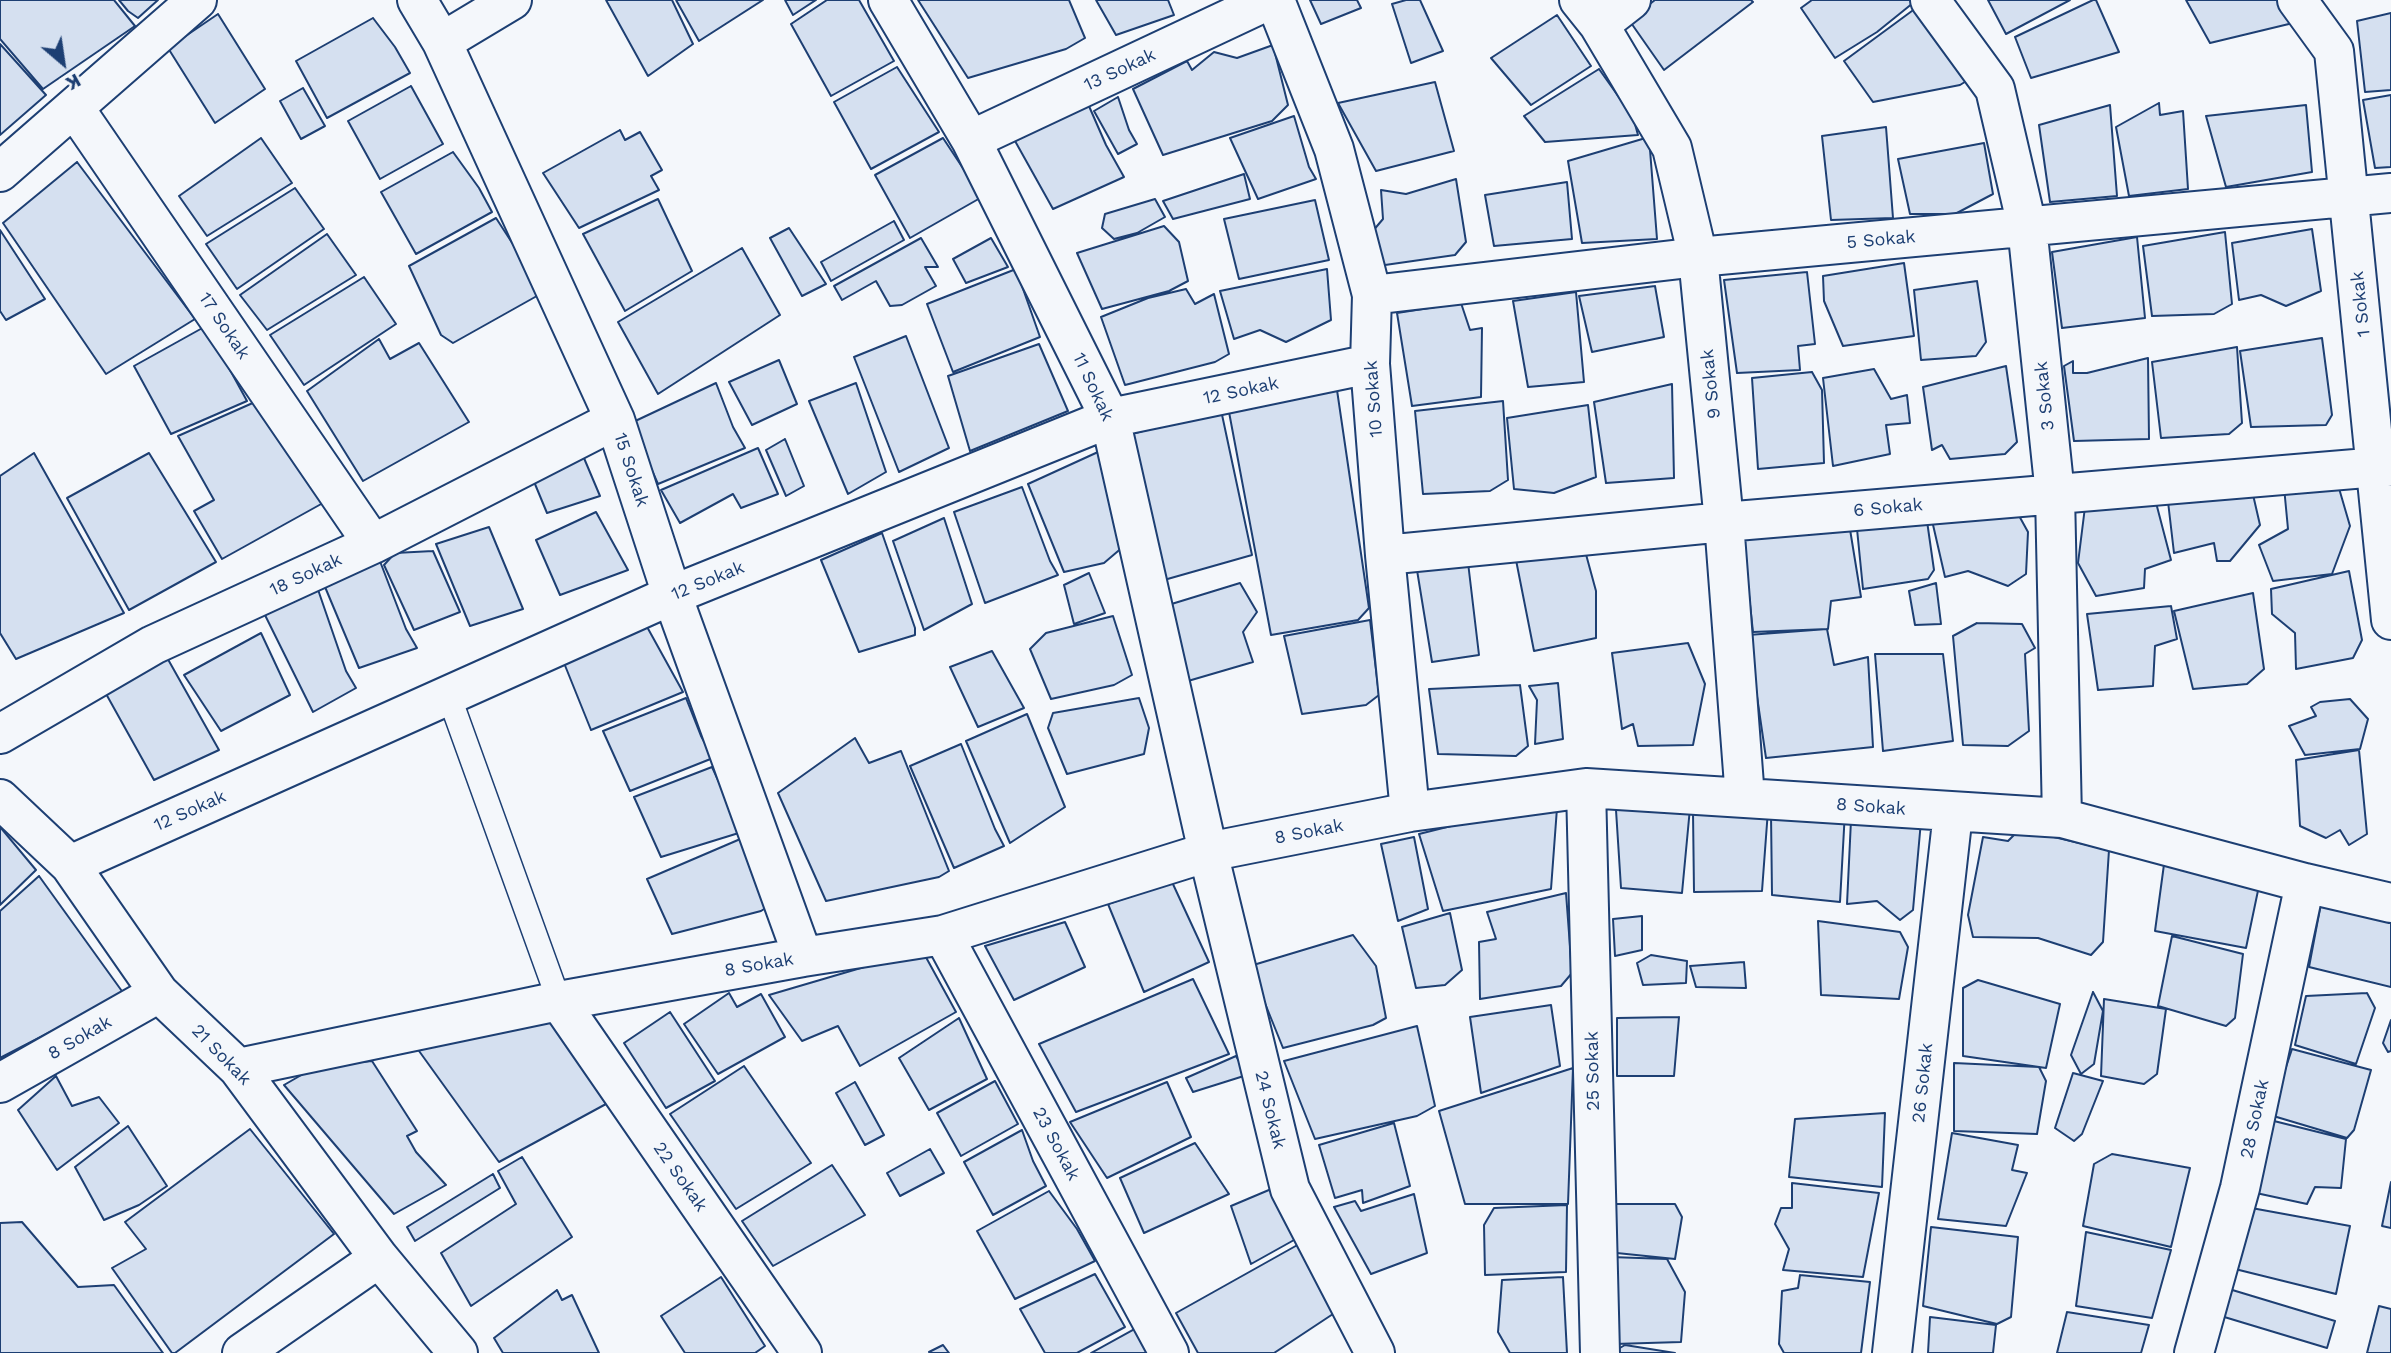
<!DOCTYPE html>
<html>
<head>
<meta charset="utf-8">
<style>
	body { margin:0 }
	#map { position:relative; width:2391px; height:1353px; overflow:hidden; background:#f4f7fb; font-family:"Work Sans",sans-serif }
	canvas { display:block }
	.north { position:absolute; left:28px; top:28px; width:70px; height:70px; -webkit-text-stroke:5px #f4f7fb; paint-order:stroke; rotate:151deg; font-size:19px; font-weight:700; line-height:28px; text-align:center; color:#1d3f73 }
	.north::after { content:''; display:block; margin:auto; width:24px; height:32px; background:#1d3f73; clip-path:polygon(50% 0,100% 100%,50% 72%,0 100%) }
</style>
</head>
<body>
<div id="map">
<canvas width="2391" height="1353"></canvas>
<div class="north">K</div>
</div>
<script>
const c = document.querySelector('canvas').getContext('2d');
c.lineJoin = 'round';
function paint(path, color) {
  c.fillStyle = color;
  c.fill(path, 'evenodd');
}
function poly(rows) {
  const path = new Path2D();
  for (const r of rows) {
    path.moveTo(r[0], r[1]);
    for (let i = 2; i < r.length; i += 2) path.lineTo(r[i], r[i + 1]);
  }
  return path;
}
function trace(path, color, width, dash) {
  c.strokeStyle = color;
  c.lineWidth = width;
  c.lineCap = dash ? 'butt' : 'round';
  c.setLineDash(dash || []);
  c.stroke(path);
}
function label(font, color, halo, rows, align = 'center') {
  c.font = font + ' "Work Sans",sans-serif';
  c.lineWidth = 5;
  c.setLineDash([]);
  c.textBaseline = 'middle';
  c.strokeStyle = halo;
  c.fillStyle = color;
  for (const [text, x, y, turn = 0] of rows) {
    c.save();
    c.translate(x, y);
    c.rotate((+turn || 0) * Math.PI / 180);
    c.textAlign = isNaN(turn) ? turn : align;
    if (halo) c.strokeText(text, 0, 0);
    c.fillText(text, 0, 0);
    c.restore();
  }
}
const building = poly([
	[0,0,114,0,135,26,43,89,0,39,0,0],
	[119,0,158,0,138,18,128,11,119,0],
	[606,0,672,0,693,44,648,76,606,0],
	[676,0,763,0,699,41,676,0],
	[785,0,816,0,793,15,785,0],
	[827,0,859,0,894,61,831,96,791,24,827,0],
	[918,0,1069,0,1085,38,1066,49,968,78,918,0],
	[1096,0,1168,0,1174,15,1116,35,1096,0],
	[1310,0,1357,0,1361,8,1321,24,1310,0],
	[1406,0,1420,0,1443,51,1411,63,1392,4,1406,0],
	[1655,0,1751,0,1753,2,1664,70,1629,20,1655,0],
	[1812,0,1911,0,1913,3,1877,32,1835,58,1801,8,1812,0],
	[1988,0,2070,0,2006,34,1988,0],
	[2093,0,2096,0,2119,52,2031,78,2015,37,2093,0],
	[2186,0,2280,0,2293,23,2210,43,2186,0],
	[1916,8,1968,80,1960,85,1873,102,1844,61,1916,8],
	[2391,13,2391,90,2365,92,2357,21,2391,13],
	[218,14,265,89,215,123,168,48,218,14],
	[1557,15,1591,66,1531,105,1491,58,1557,15],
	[373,18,395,47,410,73,327,118,296,61,373,18],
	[0,44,46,95,0,135,0,44],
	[1273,45,1288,105,1272,121,1163,155,1133,89,1187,61,1192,70,1214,52,1237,58,1273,45],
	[897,67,939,132,871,169,834,102,897,67],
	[1599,69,1633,117,1638,135,1545,142,1524,116,1599,69],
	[1435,82,1454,151,1376,171,1338,103,1435,82],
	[411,86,443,144,380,179,348,121,411,86],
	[303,88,325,126,301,139,280,101,303,88],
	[2391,95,2391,167,2375,168,2363,100,2391,95],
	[1085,97,1106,145,1124,177,1053,209,1010,132,1085,97],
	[1118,97,1129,130,1137,144,1118,154,1094,111,1118,97],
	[2159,103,2160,115,2183,111,2188,189,2129,196,2116,127,2159,103],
	[2110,105,2117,196,2050,202,2039,125,2110,105],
	[2306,105,2312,172,2226,187,2206,116,2306,105],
	[1294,116,1309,167,1316,179,1258,199,1230,138,1294,116],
	[1886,127,1893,218,1831,220,1822,136,1886,127],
	[620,130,625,140,640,132,662,170,651,176,659,190,579,228,543,173,620,130],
	[1649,137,1657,239,1582,243,1568,161,1649,137],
	[261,138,292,183,207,236,179,196,261,138],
	[943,138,982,197,910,238,875,175,943,138],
	[1984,143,1993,194,1955,214,1910,214,1898,159,1984,143],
	[453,152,479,188,492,212,416,254,381,192,453,152],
	[77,162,195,319,106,374,3,223,77,162],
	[1244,174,1250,199,1173,219,1163,201,1244,174],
	[1456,179,1466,242,1455,255,1378,266,1372,232,1383,219,1381,190,1406,194,1456,179],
	[1567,182,1572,239,1494,246,1485,195,1567,182],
	[295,188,324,229,237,289,206,244,295,188],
	[658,199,692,271,625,311,583,234,658,199],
	[1155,199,1165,217,1137,233,1114,239,1102,228,1105,214,1155,199],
	[1315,200,1329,260,1239,279,1224,219,1315,200],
	[496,218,544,292,453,343,441,335,409,266,496,218],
	[894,221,904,240,831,281,821,262,894,221],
	[1164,226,1179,242,1188,281,1169,291,1102,309,1077,253,1164,226],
	[789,228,826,284,802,296,770,238,789,228],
	[2312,229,2321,291,2286,306,2261,295,2239,300,2232,243,2312,229],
	[0,230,45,299,6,320,0,311,0,230],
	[2225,232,2232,304,2214,314,2152,316,2143,246,2225,232],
	[327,234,356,275,267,330,240,295,327,234],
	[2137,237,2145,318,2062,328,2052,252,2137,237],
	[921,238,938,267,925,267,936,286,902,305,890,306,876,281,842,300,834,286,921,238],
	[991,238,1008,267,966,283,953,259,991,238],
	[742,248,780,315,658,394,618,322,742,248],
	[1904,263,1914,336,1843,346,1824,301,1823,276,1904,263],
	[1016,269,1040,337,953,372,927,304,1016,269],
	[1327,269,1331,320,1286,342,1260,330,1234,339,1220,291,1327,269],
	[1807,272,1815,344,1798,346,1800,370,1737,373,1724,280,1807,272],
	[364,277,396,324,304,385,270,335,364,277],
	[1977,281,1986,342,1976,356,1921,360,1914,290,1977,281],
	[1655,286,1664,337,1592,352,1579,296,1655,286],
	[1186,289,1195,304,1214,294,1229,354,1215,362,1125,385,1101,317,1148,298,1186,289],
	[1576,292,1584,382,1528,387,1513,301,1576,292],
	[1461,303,1470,330,1482,328,1481,397,1412,406,1397,313,1461,303],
	[206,326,247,401,171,434,134,366,206,326],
	[906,336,949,448,899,472,854,357,906,336],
	[2322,338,2332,415,2326,425,2251,427,2240,351,2322,338],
	[379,339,390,359,419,343,469,422,363,481,307,391,379,339],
	[1039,344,1068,411,970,451,948,376,1039,344],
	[2237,347,2242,423,2229,434,2161,438,2152,362,2237,347],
	[2148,358,2149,439,2074,441,2064,366,2073,361,2073,373,2087,373,2148,358],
	[779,360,797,404,752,425,729,382,779,360],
	[2006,366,2017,442,2005,454,1950,459,1942,445,1932,450,1923,387,2006,366],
	[1874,369,1891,399,1907,395,1910,423,1886,425,1890,454,1833,466,1823,378,1874,369],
	[1812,372,1822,390,1824,463,1758,469,1752,378,1812,372],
	[716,383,733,427,745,448,658,484,631,423,716,383],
	[856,383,886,472,848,494,809,401,856,383],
	[1672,384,1674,478,1606,483,1594,402,1672,384],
	[1337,390,1369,608,1358,620,1271,635,1229,412,1337,390],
	[1503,401,1508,480,1490,491,1423,494,1415,411,1503,401],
	[255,402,323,503,222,559,194,511,214,500,178,436,255,402],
	[1588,405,1596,477,1554,493,1514,489,1507,418,1588,405],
	[1221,410,1252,555,1164,580,1128,435,1221,410],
	[785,439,804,486,786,496,766,450,785,439],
	[758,448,778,494,741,508,733,494,680,523,661,490,758,448],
	[581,451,600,496,547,513,530,472,581,451],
	[1098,452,1124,546,1104,563,1064,572,1028,484,1098,452],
	[34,453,124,613,16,659,0,633,0,476,34,453],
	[149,453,216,562,129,610,67,498,149,453],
	[2336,478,2350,526,2332,574,2273,581,2259,545,2288,529,2284,487,2336,478],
	[2251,486,2260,525,2230,561,2217,561,2214,543,2174,553,2167,493,2251,486],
	[1022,487,1050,561,1058,575,985,603,954,512,1022,487],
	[2154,495,2171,560,2145,569,2144,588,2096,596,2078,563,2085,507,2154,495],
	[2012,503,2028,532,2026,574,2008,586,1968,571,1945,577,1931,516,2012,503],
	[1925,507,1934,570,1928,579,1863,589,1856,519,1925,507],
	[596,512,628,570,560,595,536,540,596,512],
	[1848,517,1861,597,1831,601,1828,629,1753,632,1742,530,1848,517],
	[944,518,972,604,924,630,893,541,944,518],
	[489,527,523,609,470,626,436,544,489,527],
	[882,533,915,628,915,635,859,652,821,560,882,533],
	[1584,547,1596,591,1596,638,1534,651,1516,560,1584,547],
	[433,551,460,612,414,630,384,565,395,553,433,551],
	[1467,554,1479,655,1432,662,1416,564,1467,554],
	[378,556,406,629,417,648,359,668,320,575,378,556],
	[2349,571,2362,640,2353,658,2296,669,2295,633,2272,614,2271,589,2349,571],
	[1089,573,1105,613,1074,624,1064,585,1089,573],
	[314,578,346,671,356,688,313,712,261,607,314,578],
	[1240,583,1257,612,1243,632,1253,662,1188,681,1165,606,1240,583],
	[1936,583,1941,624,1915,625,1909,591,1936,583],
	[2253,593,2264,669,2247,684,2193,689,2174,611,2253,593],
	[2171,606,2177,639,2155,646,2153,686,2098,690,2087,614,2171,606],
	[1113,616,1132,675,1114,685,1051,699,1030,649,1046,633,1113,616],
	[1370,620,1379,695,1366,705,1302,714,1284,636,1370,620],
	[1977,623,2022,624,2035,648,2025,654,2029,731,2008,746,1963,745,1953,636,1977,623],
	[646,625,683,692,591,730,562,658,646,625],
	[1827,629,1834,665,1868,657,1873,747,1766,758,1748,635,1827,629],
	[261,633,290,695,221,731,184,675,261,633],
	[1688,643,1705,684,1693,745,1638,746,1633,724,1622,729,1612,653,1688,643],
	[992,651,1024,708,978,727,950,667,992,651],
	[165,654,219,750,154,780,100,683,165,654],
	[1875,654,1943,654,1953,741,1883,751,1875,654],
	[1558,683,1563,739,1535,744,1537,700,1529,686,1558,683],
	[1520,685,1528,746,1516,756,1438,754,1429,689,1520,685],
	[686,698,701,736,713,758,630,791,603,731,686,698],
	[1139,698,1149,728,1144,754,1067,774,1048,728,1053,713,1139,698],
	[2350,699,2368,719,2360,749,2305,755,2289,726,2316,716,2311,707,2320,702,2350,699],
	[1027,714,1065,807,1010,843,966,741,1027,714],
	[855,738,869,763,901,751,949,871,939,877,826,901,778,793,855,738],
	[961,744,995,829,1004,846,954,868,910,766,961,744],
	[2359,750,2367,834,2349,845,2340,830,2326,838,2300,826,2296,760,2359,750],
	[712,767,742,832,661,857,634,797,712,767],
	[1547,802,1557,808,1551,889,1443,911,1419,834,1547,802],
	[1690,808,1682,893,1621,888,1616,810,1690,808],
	[1768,810,1762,891,1694,892,1693,812,1768,810],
	[1845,811,1840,902,1772,895,1771,814,1845,811],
	[1851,820,1921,821,1913,910,1900,920,1877,901,1847,904,1851,820],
	[0,827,36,870,0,905,0,827],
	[2020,829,2109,850,2103,942,2091,955,2038,938,1973,937,1968,915,1983,837,2008,841,2020,829],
	[745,837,770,905,761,911,672,934,647,879,745,837],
	[1414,837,1428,909,1398,921,1381,844,1414,837],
	[2165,857,2260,881,2246,948,2155,931,2165,857],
	[39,876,124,994,0,1058,0,911,39,876],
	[1172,882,1209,962,1144,992,1108,904,1172,882],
	[1566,893,1572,973,1561,986,1480,999,1479,942,1496,939,1487,912,1566,893],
	[2322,898,2391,913,2391,987,2309,967,2322,898],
	[1450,913,1462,970,1445,985,1416,988,1402,927,1450,913],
	[1642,916,1642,950,1615,956,1613,919,1642,916],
	[1818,921,1900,932,1908,947,1899,999,1821,995,1818,921],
	[1065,922,1085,967,1014,1000,985,946,1065,922],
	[1353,935,1376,966,1386,1018,1373,1025,1283,1048,1250,966,1353,935],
	[2172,936,2243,954,2235,1018,2226,1026,2158,1006,2172,936],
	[922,950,956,1012,860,1066,838,1026,802,1041,769,995,922,950],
	[1651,955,1687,961,1686,983,1643,985,1637,963,1651,955],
	[1744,962,1746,988,1696,987,1690,966,1744,962],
	[1193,979,1229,1054,1076,1112,1039,1044,1193,979],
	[1978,980,2060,1004,2046,1068,1963,1056,1963,988,1978,980],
	[2093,992,2103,1011,2094,1064,2081,1074,2071,1055,2093,992],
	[729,993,737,1007,761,994,785,1037,718,1074,684,1024,729,993],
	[2367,993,2375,1008,2356,1064,2295,1045,2306,996,2367,993],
	[2104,999,2166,1009,2157,1074,2144,1084,2101,1076,2104,999],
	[1551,1005,1560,1066,1481,1093,1470,1017,1551,1005],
	[670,1012,715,1081,666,1108,624,1043,670,1012],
	[550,1015,606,1104,499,1162,414,1044,550,1015],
	[1679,1017,1674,1076,1617,1076,1617,1018,1679,1017],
	[959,1018,987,1079,929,1110,899,1058,959,1018],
	[2391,1020,2391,1051,2388,1052,2383,1043,2391,1020],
	[1417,1026,1435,1106,1417,1116,1315,1139,1284,1061,1417,1026],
	[2292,1049,2371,1070,2354,1130,2347,1138,2270,1115,2292,1049],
	[1236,1056,1247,1075,1193,1092,1186,1078,1236,1056],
	[372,1061,417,1131,407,1136,416,1152,446,1185,394,1214,284,1085,317,1066,372,1061],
	[1954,1063,2039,1067,2046,1081,2037,1134,1954,1131,1954,1063],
	[744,1066,811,1163,736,1209,670,1114,744,1066],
	[1573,1068,1568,1204,1465,1204,1439,1111,1573,1068],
	[2073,1073,2103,1081,2082,1134,2074,1141,2055,1128,2073,1073],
	[56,1076,72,1106,99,1097,119,1123,57,1170,18,1110,56,1076],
	[995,1081,1018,1124,961,1156,937,1113,995,1081],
	[855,1082,884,1135,865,1145,836,1093,855,1082],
	[1167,1082,1191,1137,1107,1178,1070,1122,1167,1082],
	[1885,1113,1882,1187,1789,1177,1795,1119,1885,1113],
	[2266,1119,2346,1139,2341,1188,2315,1187,2307,1204,2256,1193,2266,1119],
	[1394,1123,1410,1186,1363,1203,1362,1190,1335,1198,1319,1145,1394,1123],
	[128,1126,167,1186,139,1205,104,1220,75,1167,128,1126],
	[250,1129,334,1234,175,1353,172,1353,112,1268,146,1249,125,1222,250,1129],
	[1022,1130,1033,1161,1046,1186,993,1215,964,1162,1022,1130],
	[1952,1133,2018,1145,2012,1170,2027,1173,2006,1226,1938,1219,1952,1133],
	[1195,1143,1229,1194,1144,1233,1120,1178,1195,1143],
	[930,1149,944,1173,900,1196,887,1173,930,1149],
	[2112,1154,2190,1168,2171,1247,2083,1226,2094,1164,2112,1154],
	[522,1157,572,1237,471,1306,441,1253,516,1204,498,1171,522,1157],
	[832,1165,865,1215,773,1266,742,1221,832,1165],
	[493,1174,500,1188,415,1241,407,1227,493,1174],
	[2391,1182,2391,1228,2382,1226,2391,1182],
	[1792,1183,1879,1193,1863,1277,1783,1270,1789,1249,1775,1224,1781,1208,1792,1208,1792,1183],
	[1276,1187,1303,1235,1251,1264,1231,1206,1276,1187],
	[1049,1191,1077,1229,1095,1261,1015,1299,977,1231,1049,1191],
	[1414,1194,1427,1253,1371,1274,1334,1207,1355,1201,1361,1211,1414,1194],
	[1605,1204,1675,1204,1682,1217,1675,1259,1607,1252,1605,1204],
	[1567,1205,1566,1272,1485,1275,1484,1225,1494,1208,1567,1205],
	[2246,1207,2350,1226,2336,1294,2235,1269,2246,1207],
	[22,1222,78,1287,114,1285,163,1353,0,1353,0,1223,22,1222],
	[1931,1227,2018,1237,2011,1317,1997,1324,1923,1306,1931,1227],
	[2086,1232,2171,1250,2152,1318,2076,1306,2086,1232],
	[1301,1243,1339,1310,1274,1353,1198,1353,1176,1313,1301,1243],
	[1611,1257,1667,1259,1685,1292,1681,1342,1614,1344,1611,1257],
	[1095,1274,1125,1327,1077,1353,1045,1353,1020,1309,1095,1274],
	[1800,1275,1870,1282,1861,1353,1784,1353,1779,1344,1782,1291,1798,1288,1800,1275],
	[721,1277,765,1346,755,1353,685,1353,661,1316,721,1277],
	[1563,1277,1567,1353,1510,1353,1498,1332,1502,1280,1563,1277],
	[2229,1289,2335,1321,2327,1348,2221,1316,2229,1289],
	[557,1290,562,1300,572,1295,599,1353,503,1353,494,1338,557,1290],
	[2379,1306,2391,1309,2391,1353,2367,1353,2379,1306],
	[2067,1312,2149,1325,2141,1353,2057,1353,2067,1312],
	[1930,1317,1996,1325,1993,1353,1928,1353,1930,1317],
	[1138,1327,1147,1353,1091,1353,1138,1327],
	[943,1345,949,1353,930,1353,929,1352,943,1345],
	[1625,1345,1675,1353,1611,1353,1625,1345]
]);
paint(building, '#d5e0f0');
trace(building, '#1d3f73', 2);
const lane = poly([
	[449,696,559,1001]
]);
const street = poly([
	[417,0,442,42,615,420,672,595,803,957],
	[888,0,971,140,1110,418,1208,852,1290,1189,1375,1353],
	[1275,0,1334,149,1372,295,1370,364,1385,555,1410,812],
	[1579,0,1599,25,1672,148,1698,257,1724,522,1745,798],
	[1930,0,1995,89,2027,226,2055,494,2062,818],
	[2297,0,2334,51,2391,620],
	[1599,25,1631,0],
	[442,42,512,0],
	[75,109,373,544],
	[971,140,1269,0],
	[0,172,197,0],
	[1372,295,1698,257,2391,193],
	[1385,555,1724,522,2391,466],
	[0,734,153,645,373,544,615,420],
	[1586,788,1600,1353],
	[0,799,70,865,159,993,238,1068,379,1258,458,1353],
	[70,865,672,595,1110,418,1370,364],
	[943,935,1169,1353],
	[559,1001,802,1353],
	[238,1068,559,1001,803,957,943,935,1208,852,1410,812,1586,788,2062,818,2305,883,2391,903],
	[0,1083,159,993],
	[242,1353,379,1258],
	[1892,1353,1953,813],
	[2194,1353,2240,1188,2305,883]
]);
trace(lane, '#1d3f73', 26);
trace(street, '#1d3f73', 42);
trace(lane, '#f4f7fb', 23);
trace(street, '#f4f7fb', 38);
label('18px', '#1d3f73', '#f4f7fb', [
	["13 Sokak",1120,70,-25],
	["5 Sokak",1881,240,-5],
	["1 Sokak",2361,304,-96],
	["17 Sokak",224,326,56],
	["9 Sokak",1711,384,-96],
	["11 Sokak",1093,387,65],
	["12 Sokak",1241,391,-12],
	["3 Sokak",2045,396,-96],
	["10 Sokak",1374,399,-94],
	["15 Sokak",631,470,72],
	["6 Sokak",1888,508,-5],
	["18 Sokak",306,575,-25],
	["12 Sokak",708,581,-22],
	["8 Sokak",1871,807,4],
	["12 Sokak",190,811,-24],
	["8 Sokak",1309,832,-11],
	["8 Sokak",759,965,-10],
	["8 Sokak",80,1038,-30],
	["21 Sokak",221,1055,46],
	["25 Sokak",1593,1071,-91],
	["26 Sokak",1923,1083,-84],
	["24 Sokak",1270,1110,76],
	["28 Sokak",2255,1119,-78],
	["23 Sokak",1056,1144,62],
	["22 Sokak",680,1177,55]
]);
</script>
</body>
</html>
